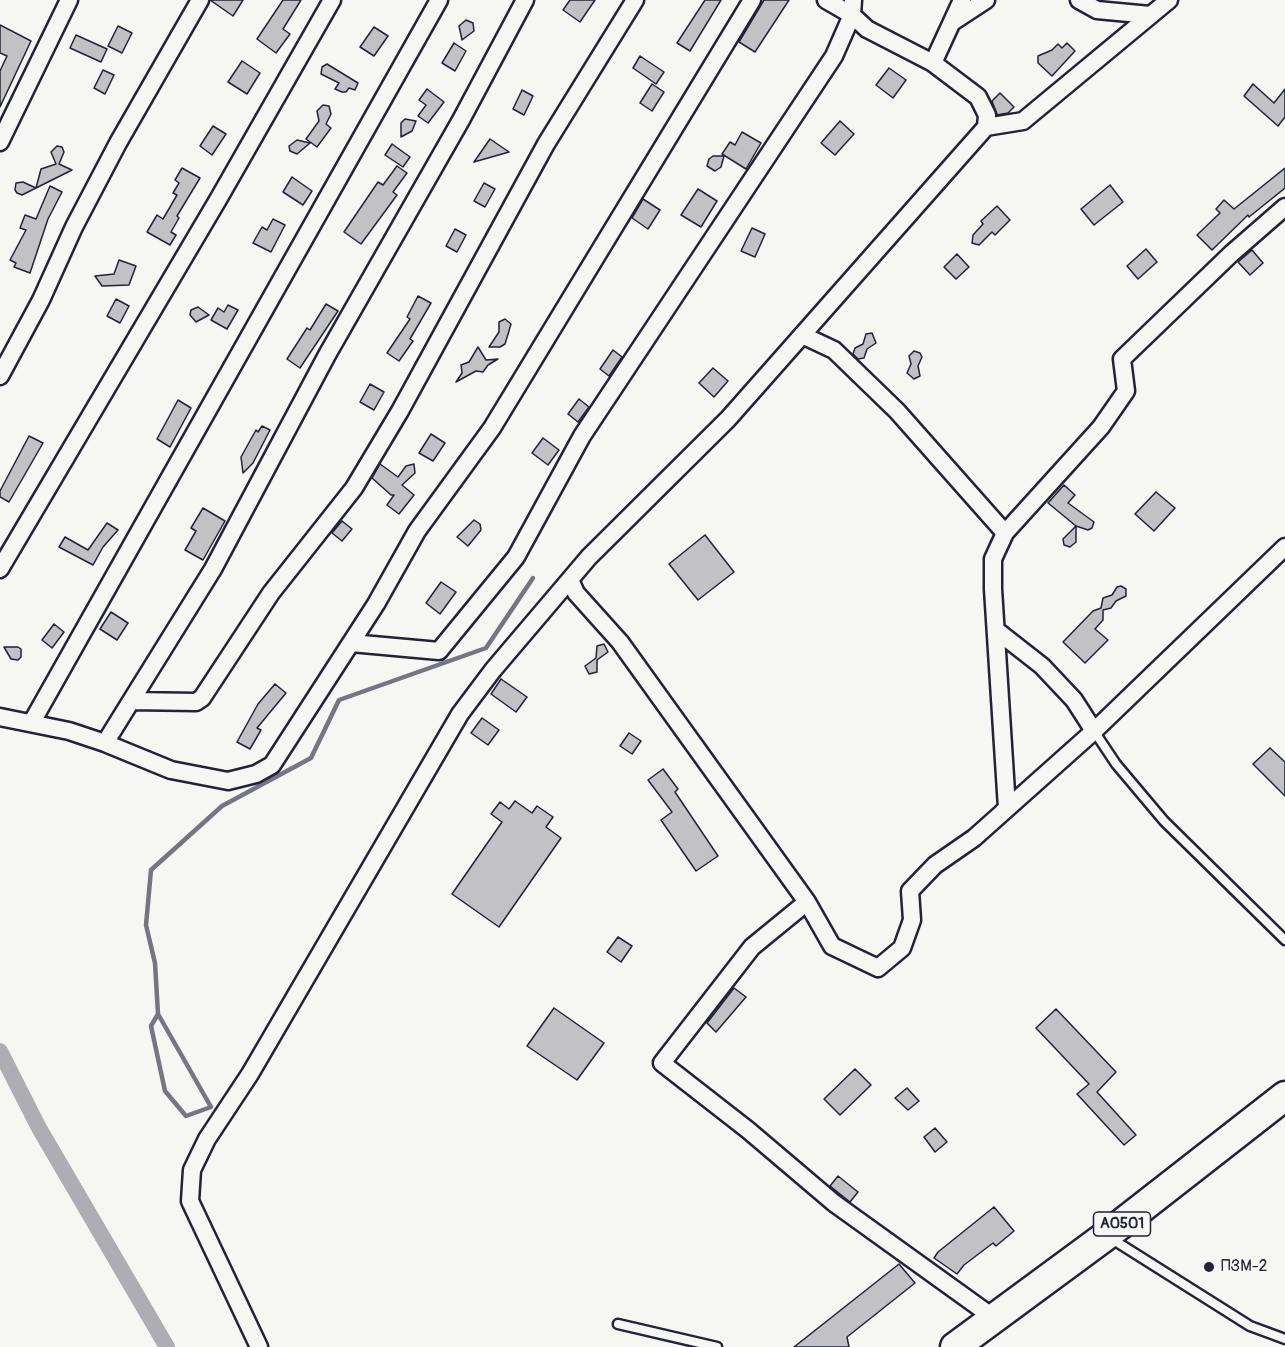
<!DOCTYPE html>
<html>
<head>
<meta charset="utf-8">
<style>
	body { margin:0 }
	canvas { display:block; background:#f6f6f2 }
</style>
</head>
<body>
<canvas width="1285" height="1347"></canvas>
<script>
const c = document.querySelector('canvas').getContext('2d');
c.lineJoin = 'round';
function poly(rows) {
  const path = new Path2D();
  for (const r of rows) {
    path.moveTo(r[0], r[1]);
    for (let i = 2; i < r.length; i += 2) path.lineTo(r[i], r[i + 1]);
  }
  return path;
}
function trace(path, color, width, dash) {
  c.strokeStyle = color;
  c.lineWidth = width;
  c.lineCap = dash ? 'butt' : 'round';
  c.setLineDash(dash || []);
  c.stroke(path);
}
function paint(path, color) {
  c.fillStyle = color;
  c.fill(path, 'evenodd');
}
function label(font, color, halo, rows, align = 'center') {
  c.font = font + ' Pangolin,sans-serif';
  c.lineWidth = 4.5;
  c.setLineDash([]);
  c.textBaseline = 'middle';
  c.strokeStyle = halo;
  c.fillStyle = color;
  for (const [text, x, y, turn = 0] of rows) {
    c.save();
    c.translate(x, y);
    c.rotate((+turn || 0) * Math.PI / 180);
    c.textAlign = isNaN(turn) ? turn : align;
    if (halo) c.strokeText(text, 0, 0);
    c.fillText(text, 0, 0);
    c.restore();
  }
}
trace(poly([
	[158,1014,151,1026,165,1091,186,1116,211,1107,158,1014,155,963,146,925,151,870,222,806,311,758,339,700,486,648,533,578]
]), '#757583', 4.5);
trace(poly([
	[0,1051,39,1128,167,1347]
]), '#adadb3', 16);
const building = poly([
	[210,0,243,0,233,16,210,0],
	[283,0,301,0,283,29,290,34,276,53,257,39,283,0],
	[570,0,595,0,580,22,563,10,570,0],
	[705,0,721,0,690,51,677,43,705,0],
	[764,0,789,0,755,52,739,42,764,0],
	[466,20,473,23,474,31,462,40,459,26,466,20],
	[0,25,31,41,0,107,0,71,7,56,0,53,0,25],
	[118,26,132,33,122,53,108,46,118,26],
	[374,27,388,36,374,56,360,47,374,27],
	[76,35,107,49,101,62,70,48,76,35],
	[454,43,466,51,455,71,442,63,454,43],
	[1067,43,1075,51,1052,76,1038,63,1038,56,1052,50,1058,44,1062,48,1067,43],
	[640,56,664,72,656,84,633,68,640,56],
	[242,61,260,73,247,94,228,82,242,61],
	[327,64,358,83,355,90,349,88,346,92,342,92,335,89,339,83,321,74,322,67,327,64],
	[889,68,906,80,893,98,876,85,889,68],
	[103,70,114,75,105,94,94,88,103,70],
	[652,84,664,92,652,111,640,103,652,84],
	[1253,84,1274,103,1285,89,1285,117,1278,126,1244,96,1253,84],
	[427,89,444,102,428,123,418,116,426,105,419,100,427,89],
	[522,90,533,96,524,115,513,109,522,90],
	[1000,93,1014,107,1008,113,997,115,992,101,1000,93],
	[323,105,329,106,331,114,326,124,331,128,317,147,306,139,319,121,317,111,323,105],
	[405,119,416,121,412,131,401,137,401,123,405,119],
	[840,121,854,134,835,155,821,143,840,121],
	[213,126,226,134,212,155,200,146,213,126],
	[742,132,761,143,746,169,722,154,730,142,735,145,742,132],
	[490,139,509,152,474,162,490,139],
	[297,140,310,143,297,154,290,151,289,146,297,140],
	[392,144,410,157,403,167,385,155,392,144],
	[57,146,62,147,64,152,59,164,72,170,22,195,17,193,15,190,16,183,23,182,36,188,41,169,56,164,51,152,57,146],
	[713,156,724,156,721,167,715,171,707,166,709,159,713,156],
	[397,166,407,173,393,192,397,195,361,244,344,232,378,182,383,185,397,166],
	[182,168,200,178,177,216,179,218,171,232,176,235,170,245,147,232,157,215,163,219,177,195,173,193,179,183,175,180,182,168],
	[1285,168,1285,188,1249,217,1248,215,1212,250,1197,235,1220,213,1216,209,1224,200,1234,209,1285,168],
	[292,177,312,191,303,205,283,192,292,177],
	[484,183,495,189,485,207,474,201,484,183],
	[1110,185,1123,202,1094,225,1081,209,1110,185],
	[50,186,62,192,48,219,30,273,14,267,16,263,10,260,26,230,20,228,25,215,36,219,50,186],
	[698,189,717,201,701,227,681,215,698,189],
	[643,199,660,210,648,229,632,218,643,199],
	[997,206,1010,220,995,235,992,232,979,245,972,243,973,235,983,224,981,221,997,206],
	[273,219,285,225,271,252,253,243,262,227,267,230,273,219],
	[752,228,765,234,755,257,741,251,752,228],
	[455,229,466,235,457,252,446,246,455,229],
	[1146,249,1157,262,1138,279,1127,266,1146,249],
	[1252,250,1263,263,1250,275,1238,262,1252,250],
	[957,254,969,267,956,279,944,267,957,254],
	[119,260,136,266,129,285,102,286,95,276,114,274,119,260],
	[418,296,431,303,410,339,413,341,399,361,387,353,410,319,407,317,418,296],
	[116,299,129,306,120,323,107,316,116,299],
	[326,304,338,311,300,368,287,359,307,328,310,330,326,304],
	[228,305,238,310,227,329,211,320,218,308,224,312,228,305],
	[198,307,209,315,196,322,190,315,191,310,198,307],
	[505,319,511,324,505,344,500,347,489,347,499,332,499,322,505,319],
	[872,333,876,343,867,349,864,358,858,359,853,354,855,348,863,344,866,334,872,333],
	[478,347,486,360,498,359,488,365,483,372,476,371,456,382,462,373,461,365,469,362,478,347],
	[613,350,622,357,609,376,600,369,613,350],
	[914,351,920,353,922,357,918,366,920,376,914,379,907,373,911,364,909,356,914,351],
	[713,368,728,381,714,397,699,383,713,368],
	[370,384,384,392,374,410,360,402,370,384],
	[579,399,589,407,578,422,568,414,579,399],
	[178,400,191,408,170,447,157,439,178,400],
	[262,426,270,430,253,463,243,473,241,457,256,430,258,432,262,426],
	[431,434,445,443,433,461,419,453,431,434],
	[29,436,43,443,9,502,0,497,0,491,29,436],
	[543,438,559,450,548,465,532,453,543,438],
	[380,464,398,477,406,466,414,464,415,473,402,485,414,495,399,514,387,505,394,495,391,495,372,478,380,464],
	[1064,485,1075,495,1068,503,1094,522,1092,528,1088,530,1076,526,1076,542,1070,547,1064,545,1063,539,1076,526,1048,503,1064,485],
	[1156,492,1175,508,1154,531,1135,514,1156,492],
	[203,508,225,521,203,560,185,550,196,531,191,528,203,508],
	[474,520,480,524,481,530,468,546,457,537,474,520],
	[342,521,352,529,342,541,332,533,342,521],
	[107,523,118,530,103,547,93,565,59,547,65,537,88,550,107,523],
	[705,535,734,572,698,600,669,564,705,535],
	[441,582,456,592,440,614,426,603,441,582],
	[1121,586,1126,589,1126,596,1116,601,1111,608,1103,610,1103,620,1095,629,1108,640,1085,663,1063,642,1093,611,1101,608,1103,598,1112,595,1117,587,1121,586],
	[111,612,128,623,117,640,100,629,111,612],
	[54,624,64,632,52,648,42,640,54,624],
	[604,644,608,652,597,660,597,672,589,674,585,666,596,658,597,646,604,644],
	[4,647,18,647,21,649,21,657,18,660,11,659,4,647],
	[501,679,527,697,516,712,491,694,501,679],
	[275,684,286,693,257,728,261,730,250,749,237,742,258,704,275,684],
	[482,718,499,730,488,745,471,733,482,718],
	[629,733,641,741,632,754,620,746,629,733],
	[1270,748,1285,762,1285,796,1253,764,1270,748],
	[663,769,678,789,675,792,718,856,696,871,661,820,672,812,648,780,663,769],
	[515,801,532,813,537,806,553,817,546,827,561,838,499,927,452,894,502,822,491,814,500,802,509,809,515,801],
	[618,937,632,946,621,962,607,952,618,937],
	[734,988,746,997,716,1032,707,1023,734,988],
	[554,1008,604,1043,577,1080,527,1046,554,1008],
	[1056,1009,1116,1072,1097,1092,1136,1135,1124,1145,1077,1094,1089,1084,1036,1028,1056,1009],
	[855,1069,871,1085,840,1115,824,1099,855,1069],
	[907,1088,919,1101,908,1110,895,1098,907,1088],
	[935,1128,947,1142,935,1152,924,1137,935,1128],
	[838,1176,858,1192,850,1202,830,1186,838,1176],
	[994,1207,1014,1231,996,1246,993,1243,964,1265,957,1274,934,1258,938,1252,994,1207],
	[899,1264,915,1283,847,1337,849,1347,794,1347,899,1264]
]);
paint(building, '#c2c2c4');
trace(building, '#22223b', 1.5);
const lane = poly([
	[1094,731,1116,764,1164,821,1285,940],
	[1112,1239,1250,1326,1285,1339],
	[618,1324,717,1347]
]);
const street = poly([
	[826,0,852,15,867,29,933,63],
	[1079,0,1097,10,1150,15],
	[954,21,986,0],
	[986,127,1023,121,1169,0],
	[0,142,69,0],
	[802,335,834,350,897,411,1005,533],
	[0,376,41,300,74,227,118,143,200,0],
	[0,569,219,198,332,0],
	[571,582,576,593,620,642,807,902,832,946,878,968,902,948,912,920,910,891,935,865,974,838,1094,731,1285,547],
	[996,630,1042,666,1074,700,1094,731],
	[351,643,439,651,516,557,582,436,834,56,852,15,853,0],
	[131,701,213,569,327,355,461,120,525,0],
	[0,717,69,731,105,743,131,701,196,702,202,698,271,593,354,488,400,411,546,144,635,0],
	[32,722,439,0],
	[105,743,171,770,228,781,256,774,272,765,376,604,417,531,492,428,752,0],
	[1002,813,1007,808,993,589,993,559,1005,533,1101,427,1126,391,1122,359,1231,254,1285,207],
	[807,902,752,947,662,1063,748,1130,834,1203,994,1318],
	[259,1347,190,1201,192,1170,207,1139,250,1074,460,714,493,670,589,557,728,419,986,127,987,115,978,97,933,63,962,0]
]);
const highway = poly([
	[955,1347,1107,1235,1285,1096]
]);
trace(lane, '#22223b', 13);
trace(street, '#22223b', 21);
trace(highway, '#22223b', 33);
trace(lane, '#f6f6f2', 8);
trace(street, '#f6f6f2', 16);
trace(highway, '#f6f6f2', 28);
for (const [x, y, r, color] of [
	[1209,1267,6,"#22223b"]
]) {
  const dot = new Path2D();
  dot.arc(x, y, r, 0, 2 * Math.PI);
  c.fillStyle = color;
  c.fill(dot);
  trace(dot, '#f6f6f2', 2);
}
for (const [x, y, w] of [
	[1122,1224,57]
]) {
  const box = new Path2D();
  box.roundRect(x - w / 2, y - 12, w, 24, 4.5);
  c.fillStyle = '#f6f6f2';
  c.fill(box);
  trace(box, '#22223b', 1.5);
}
label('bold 15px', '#22223b', null, [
	["A0501",1122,1224]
]);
label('16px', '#22223b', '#f6f6f2', [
	["ПЗМ-2",1221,1267]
], 'left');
</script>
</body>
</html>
